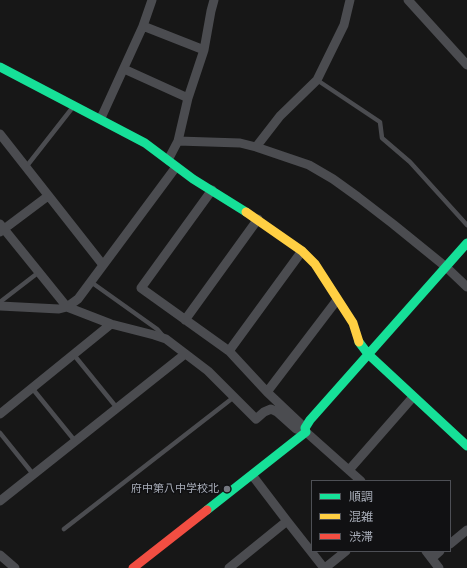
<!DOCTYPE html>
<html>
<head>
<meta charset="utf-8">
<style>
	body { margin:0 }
	#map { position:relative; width:467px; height:568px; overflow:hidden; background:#171717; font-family:Manrope,"Noto Sans JP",sans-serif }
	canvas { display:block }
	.legend { position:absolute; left:311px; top:480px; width:140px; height:72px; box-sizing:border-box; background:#111113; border:1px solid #4d4f55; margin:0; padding:5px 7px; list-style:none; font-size:12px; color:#a8adb8 }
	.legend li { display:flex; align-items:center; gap:8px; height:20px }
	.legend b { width:20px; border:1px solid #4d4f55 }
</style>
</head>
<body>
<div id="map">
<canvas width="467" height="568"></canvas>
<ul class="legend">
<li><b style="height:5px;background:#16e098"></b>順調</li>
<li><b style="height:5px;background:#ffcf43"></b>混雑</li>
<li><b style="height:5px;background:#f24e42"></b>渋滞</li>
</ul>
</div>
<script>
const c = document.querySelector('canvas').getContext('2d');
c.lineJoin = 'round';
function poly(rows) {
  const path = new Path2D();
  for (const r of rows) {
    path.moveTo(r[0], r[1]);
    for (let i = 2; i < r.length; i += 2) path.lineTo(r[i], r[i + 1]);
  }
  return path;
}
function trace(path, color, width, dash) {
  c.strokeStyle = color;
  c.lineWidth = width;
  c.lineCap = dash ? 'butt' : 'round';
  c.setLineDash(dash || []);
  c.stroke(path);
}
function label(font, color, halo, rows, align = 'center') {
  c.font = font + ' Manrope,"Noto Sans JP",sans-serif';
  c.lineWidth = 3;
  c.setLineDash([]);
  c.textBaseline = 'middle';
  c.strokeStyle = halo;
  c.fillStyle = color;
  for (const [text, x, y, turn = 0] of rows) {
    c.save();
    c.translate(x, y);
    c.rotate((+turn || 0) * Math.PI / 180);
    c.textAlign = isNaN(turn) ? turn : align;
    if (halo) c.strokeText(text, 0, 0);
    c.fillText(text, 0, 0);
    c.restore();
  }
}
trace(poly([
	[317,80,380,122,382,138,410,162,467,225],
	[26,167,73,107],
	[91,282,157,329,163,336],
	[0,302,39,272],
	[74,355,117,408],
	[32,388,75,441],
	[0,433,33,474],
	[64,529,234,397]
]), '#4b4c50', 4.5);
trace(poly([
	[408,0,467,65],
	[143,26,204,50],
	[124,69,188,98],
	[101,118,143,26,152,0],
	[0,134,103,265],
	[178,141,240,143,256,147,280,116,317,80,344,25,350,0],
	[256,147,309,165,333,179,358,197,393,224,446,267,467,287],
	[168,160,178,141,188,98,204,50,211,11,214,0],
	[212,190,141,288,229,351,267,392,305,428],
	[0,224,67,307,111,324,154,335,166,339,208,371,256,419,264,412,271,409,277,412,296,429,306,432,361,481],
	[0,232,48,196],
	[0,306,59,309,67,307,78,299,176,167],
	[185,320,258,219],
	[229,351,302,251],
	[267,392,337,300],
	[0,414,111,324],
	[349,470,413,397],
	[252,475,287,521,324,568],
	[0,501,185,354],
	[450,544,467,530],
	[426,551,439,568],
	[0,555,15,568],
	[432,558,440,551],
	[229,568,287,521],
	[325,568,346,551]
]), '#4b4c50', 9);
trace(poly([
	[0,67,145,143,193,179,246,212],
	[359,342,368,354,467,446],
	[207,510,306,432,305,428,310,420,467,243]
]), '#16e098', 9);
trace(poly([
	[246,212,302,251,315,264,353,323,359,342]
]), '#ffcf43', 9);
trace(poly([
	[133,568,207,510]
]), '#f24e42', 9);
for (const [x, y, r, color] of [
	[227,489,4,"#757880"]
]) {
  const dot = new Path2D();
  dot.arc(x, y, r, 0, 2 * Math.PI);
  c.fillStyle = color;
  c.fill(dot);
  trace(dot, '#111113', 1.5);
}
label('11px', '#a8adb8', '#111113', [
	["府中第八中学校北",219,489]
], 'right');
</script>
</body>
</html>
